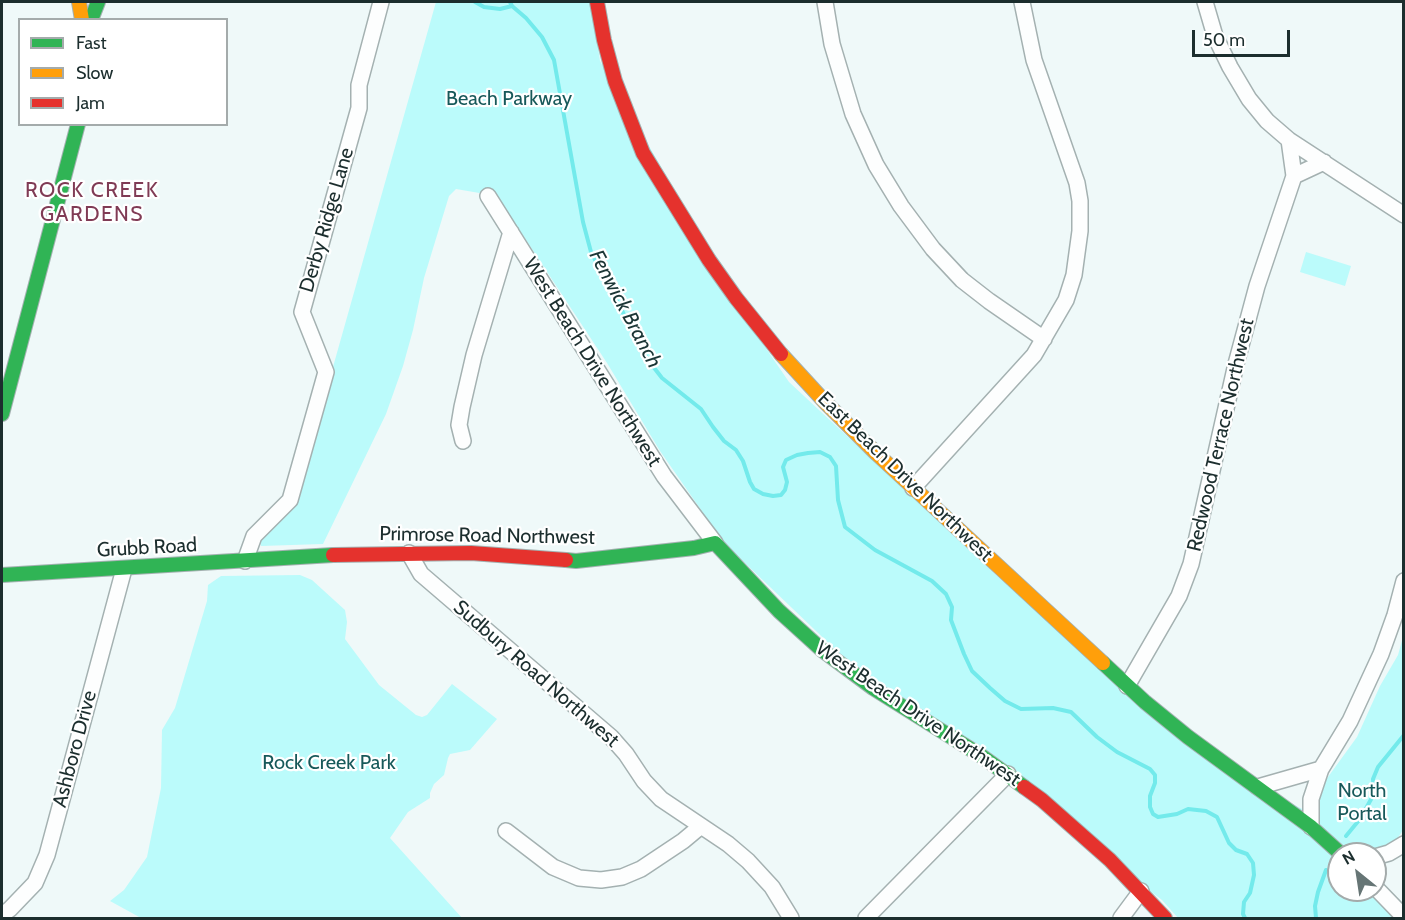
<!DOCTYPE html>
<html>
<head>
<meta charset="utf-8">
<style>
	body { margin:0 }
	#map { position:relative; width:1405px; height:920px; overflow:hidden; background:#eff9f9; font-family:Cabin,sans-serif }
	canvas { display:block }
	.frame { position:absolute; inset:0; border:3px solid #1c2e2e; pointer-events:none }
	.legend { position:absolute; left:18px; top:18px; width:210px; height:108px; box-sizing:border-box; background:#fff; border:2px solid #a4abab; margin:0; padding:8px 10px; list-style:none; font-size:18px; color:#1c2e2e }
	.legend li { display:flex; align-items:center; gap:12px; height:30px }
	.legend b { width:30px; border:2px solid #a4abab }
	.north { position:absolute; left:1327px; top:842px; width:60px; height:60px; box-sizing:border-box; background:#fff; border:2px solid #a4abab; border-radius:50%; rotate:330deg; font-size:16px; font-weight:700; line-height:24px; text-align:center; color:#1c2e2e }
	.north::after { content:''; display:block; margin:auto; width:21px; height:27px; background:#667575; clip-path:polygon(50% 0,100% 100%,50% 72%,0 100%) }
	.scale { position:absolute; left:1192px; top:30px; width:98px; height:27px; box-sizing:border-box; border:3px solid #1c2e2e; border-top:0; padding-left:8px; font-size:18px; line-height:21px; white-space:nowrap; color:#1c2e2e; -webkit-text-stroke:4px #fff; paint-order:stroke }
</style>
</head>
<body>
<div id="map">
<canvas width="1405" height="920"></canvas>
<div class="frame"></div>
<ul class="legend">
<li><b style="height:8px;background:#30b455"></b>Fast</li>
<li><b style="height:8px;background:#ff9f0a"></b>Slow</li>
<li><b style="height:8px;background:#e5322d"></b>Jam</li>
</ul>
<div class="north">N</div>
<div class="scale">50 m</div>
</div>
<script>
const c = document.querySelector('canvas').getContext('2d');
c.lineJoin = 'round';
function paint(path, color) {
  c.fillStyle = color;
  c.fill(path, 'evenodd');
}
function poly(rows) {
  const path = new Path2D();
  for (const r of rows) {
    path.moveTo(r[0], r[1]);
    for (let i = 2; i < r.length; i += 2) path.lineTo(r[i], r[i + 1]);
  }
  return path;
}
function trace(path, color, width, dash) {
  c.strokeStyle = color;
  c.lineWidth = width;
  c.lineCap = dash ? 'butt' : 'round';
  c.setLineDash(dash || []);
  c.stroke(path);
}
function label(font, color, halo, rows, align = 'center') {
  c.font = font + ' Cabin,sans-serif';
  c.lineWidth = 4.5;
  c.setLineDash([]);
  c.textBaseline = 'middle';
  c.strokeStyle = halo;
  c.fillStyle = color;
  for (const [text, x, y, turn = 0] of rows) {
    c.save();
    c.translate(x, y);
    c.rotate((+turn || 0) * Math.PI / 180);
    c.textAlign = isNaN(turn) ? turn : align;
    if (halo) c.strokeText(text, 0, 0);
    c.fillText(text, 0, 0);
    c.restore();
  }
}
paint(poly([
	[436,2,591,2,600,61,763,344,789,382,997,576,1196,752,1304,810,1357,737,1380,686,1398,655,1403,637,1403,830,1375,873,1375,854,1339,854,1339,890,1368,890,1393,918,1178,918,1162,900,838,652,724,543,660,451,607,363,497,196,456,189,449,196,424,278,413,330,403,366,386,414,323,544,261,546,259,540,294,505],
	[1306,252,1351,266,1345,286,1300,272],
	[300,575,312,580,345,610,347,622,345,639,379,685,416,715,422,717,427,715,452,684,497,719,470,750,450,754,448,758,444,775,434,784,430,793,430,798,408,812,390,838,462,918,141,918,110,901,124,890,147,857,161,788,162,730,175,708,207,601,208,585,221,576]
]), '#bbfbfb');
trace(poly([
	[475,2,484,7,500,9,512,6],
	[510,2,512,6,526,18,542,37,554,60,583,222,591,252,648,360,662,378,701,409,713,427,724,441,736,450,743,461,750,482,754,489,763,494,773,496,781,495,785,490,787,482,783,467,786,460,797,455,808,453,820,452,830,457,836,466,838,500,845,527,875,550,932,581,946,594,952,607,951,620,964,654,972,671,990,688,1005,701,1021,709,1053,708,1071,712,1097,737,1117,752,1150,769,1155,775,1155,783,1150,796,1150,807,1153,814,1158,817,1177,814,1188,809,1206,811,1217,817,1229,843,1236,850,1247,854,1253,863,1254,875,1250,893,1244,902,1243,914,1245,918],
	[1346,836,1360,819,1374,794,1373,779,1378,767,1404,735],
	[1316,918,1315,906,1318,892,1326,870]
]), '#73eaeb', 4);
const street = poly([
	[825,2,832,44,853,114,876,165,901,206,933,249,962,280,989,301,1044,339],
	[1205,2,1215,36,1230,67,1249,99,1267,121,1289,140,1404,215],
	[1294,176,1324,162],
	[488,196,664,476,715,543],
	[463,441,459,425,462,407,474,355,511,232],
	[913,488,1034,355,1066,300,1074,275,1080,231,1080,201,1077,183,1034,60,1022,2],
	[409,553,421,574,611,737,626,754,644,781,661,799,728,844,748,861,772,887,791,918],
	[245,561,254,536,290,500,326,372,302,312,359,108,359,85,381,2],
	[1127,686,1179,596,1191,564,1236,364,1257,286,1294,176,1289,140],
	[1258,787,1321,769],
	[1311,827,1311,799,1321,769,1350,721,1381,654,1395,615,1404,581],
	[506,831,553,867,579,878,601,880,622,877,641,869,683,841,701,826],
	[1375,857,1389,853,1404,844],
	[1375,887,1404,917],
	[2,915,10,909,35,883,47,855,124,569],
	[866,918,1008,774],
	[1121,918,1141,891]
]);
const fast = poly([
	[91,20,98,2],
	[2,414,78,124],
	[566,560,576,561,694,548,715,543,779,611,822,650,873,688,980,755,1024,787],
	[2,575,333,555],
	[1103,663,1145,702,1188,737,1311,827,1341,854]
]);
const slow = poly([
	[79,2,82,20],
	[781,354,825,402,877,454,1103,663]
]);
const jam = poly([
	[597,2,604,40,615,81,643,153,709,260,736,298,781,354],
	[333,555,471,553,566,560],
	[1024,787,1042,800,1110,860,1165,918]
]);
trace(street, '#a4b1b1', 18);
trace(fast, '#a4b1b1', 16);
trace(slow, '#a4b1b1', 16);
trace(jam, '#a4b1b1', 16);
trace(street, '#fdfefe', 15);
trace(fast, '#30b455', 14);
trace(slow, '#ff9f0a', 14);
trace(jam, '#e5322d', 14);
label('20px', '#17595a', '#fff', [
	["Beach Parkway",509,99],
	["Rock Creek Park",329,763],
	["North",1362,791],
	["Portal",1362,814]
]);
label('20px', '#1c2e2e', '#fff', [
	["Derby Ridge Lane",327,220,-74],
	["West Beach Drive Northwest",592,362,58],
	["Redwood Terrace Northwest",1221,435,-77],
	["East Beach Drive Northwest",905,477,44],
	["Primrose Road Northwest",487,536,1],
	["Grubb Road",147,548,-3],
	["Sudbury Road Northwest",536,674,41],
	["West Beach Drive Northwest",918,714,34],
	["Ashboro Drive",75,749,-75]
]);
c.letterSpacing = '1.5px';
label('21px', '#803b55', '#fff', [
	["ROCK CREEK",92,191],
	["GARDENS",92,215]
]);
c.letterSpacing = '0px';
label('italic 21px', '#1c3636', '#fff', [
	["Fenwick Branch",625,309,62]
]);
</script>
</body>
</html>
